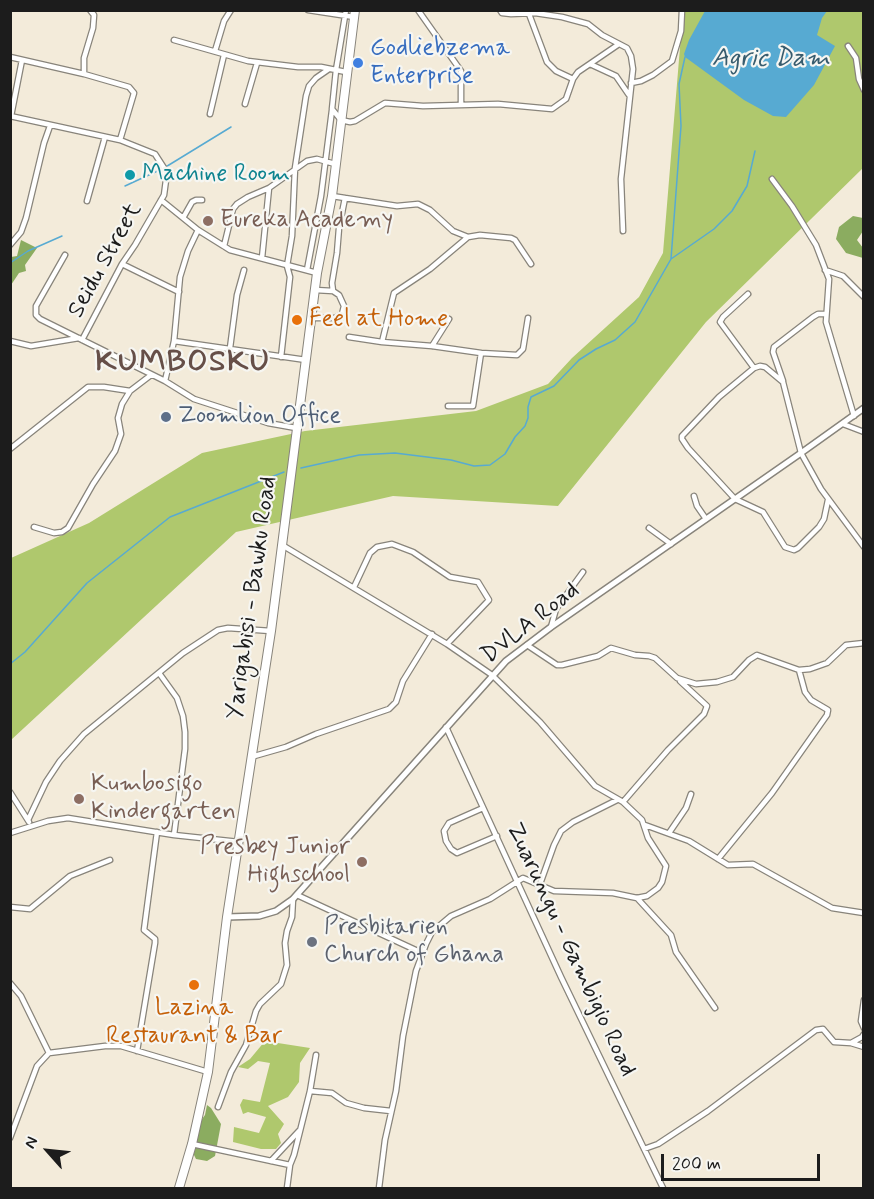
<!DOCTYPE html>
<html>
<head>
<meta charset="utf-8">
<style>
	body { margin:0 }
	#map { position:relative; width:874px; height:1199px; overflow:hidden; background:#f3ebda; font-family:Mynerve,sans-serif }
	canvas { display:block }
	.frame { position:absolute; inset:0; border:12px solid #1c1c1c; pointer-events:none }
	.north { position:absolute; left:18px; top:1121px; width:60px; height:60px; -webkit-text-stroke:4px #f6f6f2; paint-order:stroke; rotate:297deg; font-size:16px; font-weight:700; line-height:24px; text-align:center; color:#1c1c1c }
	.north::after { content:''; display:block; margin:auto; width:21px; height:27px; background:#1c1c1c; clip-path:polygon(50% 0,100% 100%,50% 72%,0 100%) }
	.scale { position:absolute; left:661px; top:1154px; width:159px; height:27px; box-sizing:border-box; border:3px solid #1c1c1c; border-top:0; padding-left:8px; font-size:18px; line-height:21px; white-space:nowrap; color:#1c1c1c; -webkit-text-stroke:4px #f6f6f2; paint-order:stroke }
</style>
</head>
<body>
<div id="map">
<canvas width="874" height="1199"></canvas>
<div class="frame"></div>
<div class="north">N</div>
<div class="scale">200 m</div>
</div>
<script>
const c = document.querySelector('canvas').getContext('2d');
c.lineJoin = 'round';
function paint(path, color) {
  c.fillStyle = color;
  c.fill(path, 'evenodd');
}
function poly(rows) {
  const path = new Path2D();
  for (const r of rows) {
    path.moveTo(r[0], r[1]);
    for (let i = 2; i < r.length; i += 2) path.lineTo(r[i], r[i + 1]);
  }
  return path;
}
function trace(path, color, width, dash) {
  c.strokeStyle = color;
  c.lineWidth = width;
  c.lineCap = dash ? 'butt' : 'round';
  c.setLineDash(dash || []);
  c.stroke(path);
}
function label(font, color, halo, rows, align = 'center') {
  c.font = font + ' Mynerve,sans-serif';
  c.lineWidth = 4.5;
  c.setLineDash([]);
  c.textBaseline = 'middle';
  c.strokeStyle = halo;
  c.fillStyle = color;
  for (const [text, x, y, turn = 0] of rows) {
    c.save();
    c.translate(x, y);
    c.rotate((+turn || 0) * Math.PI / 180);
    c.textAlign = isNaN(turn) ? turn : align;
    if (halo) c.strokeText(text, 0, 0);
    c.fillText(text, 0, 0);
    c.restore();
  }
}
paint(poly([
	[683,11,863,11,863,168,706,322,558,506,393,496,236,532,11,740,11,558,89,523,202,453,305,431,476,411,548,384,572,358,639,297,663,253],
	[265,1041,310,1048,300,1063,299,1082,288,1097,268,1106,284,1124,278,1134,281,1143,276,1149,261,1149,233,1142,234,1127,259,1133,266,1117,248,1112,243,1114,240,1105,243,1099,260,1102,270,1063,258,1061,248,1069,238,1067,250,1059]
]), '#afc86d');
paint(poly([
	[853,216,863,218,863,231,857,240,863,248,863,258,846,253,836,239,839,227],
	[21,240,37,248,25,265,26,271,19,273,11,285,11,257,17,256],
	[207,1105,211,1108,221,1124,215,1156,207,1161,196,1159,192,1151,200,1122,205,1115]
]), '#8bac60');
paint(poly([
	[705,11,827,11,822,18,817,35,835,46,814,85,786,117,773,116,744,100,685,57,684,54,689,40]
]), '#57aad2');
trace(poly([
	[125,186,164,168,231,127],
	[671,259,714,229,732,211,747,186,755,151],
	[10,263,28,251,62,236],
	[301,468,359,455,395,453,451,460,474,466,490,465,505,454,515,437,525,426,528,418,528,407,531,397,554,386,579,360,596,349,615,340,635,322,671,259,681,126,679,84,685,57],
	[10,664,25,652,87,583,170,517,284,472]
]), '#57aad2', 1.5);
const minor = poly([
	[308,10,354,17],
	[346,10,336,70,332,109,341,120,350,122,355,121,385,103,423,106,498,104,552,109,566,99,573,79,578,72,619,44],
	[418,10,461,71,461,105],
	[500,10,502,13,511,14,535,13,562,17,588,24,602,35,627,48,631,56,633,69,621,179,623,231],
	[529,14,547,62,556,71,573,79],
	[174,40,248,61,298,67,321,67,346,72],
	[848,46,856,58,859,79,864,90],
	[215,51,224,21,231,10],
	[10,57,84,74,129,87,134,93,120,140],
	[590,64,616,76,629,95],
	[84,74,84,58,93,28,94,15,90,10],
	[631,83,641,81,653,75,672,61,681,31,682,10],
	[245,104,257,63],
	[210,114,224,55],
	[10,116,120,140,155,154,164,168,166,180,164,195,135,245,122,264,82,340],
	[11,116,22,60],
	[772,179,792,206,816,245,829,279,826,322,854,416],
	[332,196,397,206,418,204,430,210,453,231,468,237],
	[161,200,198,230,230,250,317,273],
	[87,201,105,137],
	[183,218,192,202,196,200,202,200],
	[10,245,21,232,26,218,44,143,50,126],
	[224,246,233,209,237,204,248,197,269,188,307,161,317,159,335,164],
	[65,255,36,306,36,315,40,319,165,381,194,399,268,423,296,428],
	[262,258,269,188],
	[122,264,179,292],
	[307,270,321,196,332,110],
	[825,270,843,276,864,297],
	[315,290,333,291],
	[748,294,723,317,720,322,754,368],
	[312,318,335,318,342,314,344,306,339,295,333,291,332,283,337,253,339,228,345,198],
	[349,337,382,342,432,346,481,353,517,355,523,349,528,318],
	[10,341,31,346,79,338],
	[174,341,306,360],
	[382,342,394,293,430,269,468,237,480,235,511,238,515,240,531,264],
	[432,346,449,319],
	[230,348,237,295,244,270],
	[281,357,290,277,287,266,292,236,295,168,306,96,309,86,316,78,329,69],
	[165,381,174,341,180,277,188,251,198,230],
	[783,381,773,352,774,347,813,317,818,314,826,314],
	[448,406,473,406,481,353],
	[843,424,864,432],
	[10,449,88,387,104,387,130,391,151,375],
	[694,496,697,506,706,519],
	[828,500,824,519,819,527,798,548,794,550,785,547,763,512,735,499,688,448,682,439,682,436,719,397,754,368,760,366,765,367,783,382,801,453,821,489,864,547],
	[34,527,54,533,62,532,68,528,93,484,115,451,121,434,118,418,122,404,130,391],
	[649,528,671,544],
	[282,545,447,644,492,675,540,722,595,786,623,802,642,820,648,838,666,866,662,882,658,888,647,896,637,898,613,893,554,891,523,878,490,899,451,916,432,932,426,944,416,971,403,1036,396,1091,385,1140,379,1188],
	[354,587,370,553,377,547,392,544,413,552,450,577,478,582,489,600,447,644],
	[551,627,556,609,583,572],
	[527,645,557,665,562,665,598,656,611,648,635,655,649,656,655,658,677,678,696,684,717,682,733,677,749,660,757,655,799,670,810,669,827,663,846,645,864,643],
	[159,673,177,698,183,716,185,732,185,749,174,835],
	[446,727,561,977,663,1188],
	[251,757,286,747,316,734,389,709,396,702,403,681,432,634],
	[10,792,29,822],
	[623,802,668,750,704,714,707,706,680,681],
	[483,808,449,823,444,831,446,841,451,849,457,853,497,836],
	[28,820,46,782,60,761,84,734,183,653,218,630,228,628,271,631],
	[645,825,689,841,728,865,753,864,832,908,864,913],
	[10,833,48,821,68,818,174,835,239,842],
	[669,833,686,808,691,794],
	[718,859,772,793,827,715,828,710,811,700,805,692,799,670],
	[540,884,554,845,561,831,573,822,617,800],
	[297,895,422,953],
	[637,898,671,935,676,952,715,1008],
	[10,907,30,909,70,876,110,860],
	[10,983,21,996,49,1053],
	[864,1000,861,1021,864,1028],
	[851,1043,864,1047],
	[137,1051,155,943,155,939,144,930,157,832],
	[310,1091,332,1093,346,1103,364,1108,391,1111],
	[218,1107,231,1072,246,1045,256,1011,260,1004,281,984,287,965,285,943,287,931,292,917,293,899],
	[10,1138,37,1066,49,1053,105,1046,121,1046,208,1072],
	[192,1144,290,1165],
	[644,1149,658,1144,708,1111,816,1030,823,1029,834,1042,851,1043,862,1037,864,1034],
	[271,1161,299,1131],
	[287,1188,290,1165,294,1155,310,1091,316,1055]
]);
const tertiary = poly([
	[227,917,259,916,276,911,293,899,506,661,551,627,801,453,864,408]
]);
const trunk = poly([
	[179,1188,192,1144,208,1072,227,917,271,631,317,273,332,196,355,10]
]);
trace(minor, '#88847b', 7);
trace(tertiary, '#88847b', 8);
trace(trunk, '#88847b', 10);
trace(minor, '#fff', 4.5);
trace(tertiary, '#fff', 5);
trace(trunk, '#fff', 8);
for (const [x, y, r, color] of [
	[358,63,6,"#3f7fe0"],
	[130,175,6,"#0f9aa8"],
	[208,221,6,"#8d6e63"],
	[297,320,6,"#e8710a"],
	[166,417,6,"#5c6f8a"],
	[79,799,6,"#8d6e63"],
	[362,862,6,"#8d6e63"],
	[312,942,6,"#6b7280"],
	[194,985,6,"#e8710a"]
]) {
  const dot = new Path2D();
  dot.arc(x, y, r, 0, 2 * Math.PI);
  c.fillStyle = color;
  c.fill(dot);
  trace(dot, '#f6f6f2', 2);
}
label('24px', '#366cbe', '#f6f6f2', [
	["Godliebzema",370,49],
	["Enterprise",370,77]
], 'left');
label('24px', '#0d838f', '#f6f6f2', [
	["Machine Room",142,175]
], 'left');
label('24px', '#785e54', '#f6f6f2', [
	["Eureka Academy",220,221],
	["Kumbosigo",91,785],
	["Kindergarten",91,813],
	["Presbey Junior",350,848,"right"],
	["Highschool",350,876,"right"]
], 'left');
label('24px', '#1c1c1c', '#f6f6f2', [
	["Seidu Street",106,261,-61],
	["Yarigabisi - Bawku Road",253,598,-82],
	["DVLA Road",531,624,-38],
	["Zuarungu - Gambigio Road",570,950,65]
]);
label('24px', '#c56008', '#f6f6f2', [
	["Feel at Home",309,320],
	["Lazina",194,1009,"center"],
	["Restaurant & Bar",194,1037,"center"]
], 'left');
label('24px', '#4e5e75', '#f6f6f2', [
	["Zoomlion Office",178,417]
], 'left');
label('24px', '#5b616d', '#f6f6f2', [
	["Presbitarien",324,928],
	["Church of Ghana",324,956]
], 'left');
label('italic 26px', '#375c6e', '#f6f6f2', [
	["Agric Dam",771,60]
]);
c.letterSpacing = '1.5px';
label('bold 30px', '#664f48', '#f6f6f2', [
	["KUMBOSKU",183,364]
]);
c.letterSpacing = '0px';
</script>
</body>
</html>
